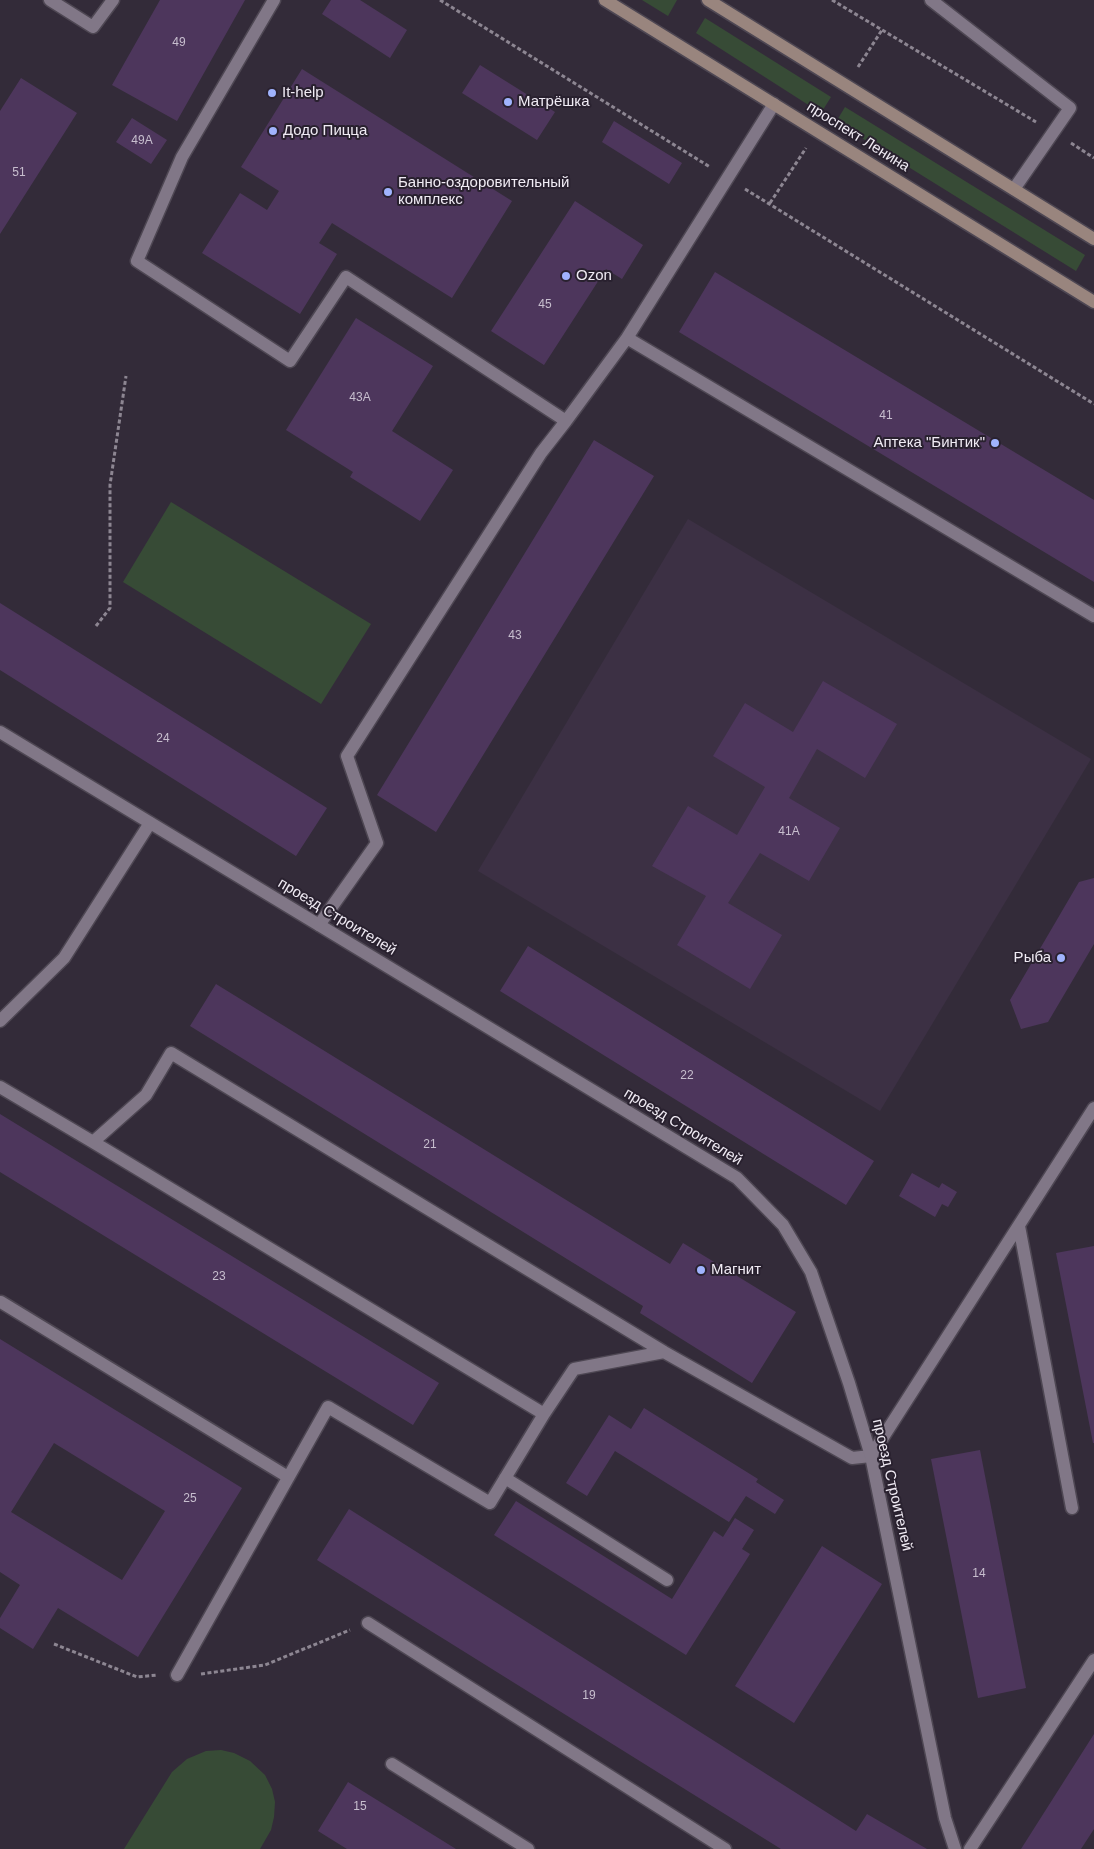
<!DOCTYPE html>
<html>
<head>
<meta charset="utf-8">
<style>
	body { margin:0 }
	canvas { display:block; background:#332b39 }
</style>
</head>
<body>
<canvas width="1094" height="1849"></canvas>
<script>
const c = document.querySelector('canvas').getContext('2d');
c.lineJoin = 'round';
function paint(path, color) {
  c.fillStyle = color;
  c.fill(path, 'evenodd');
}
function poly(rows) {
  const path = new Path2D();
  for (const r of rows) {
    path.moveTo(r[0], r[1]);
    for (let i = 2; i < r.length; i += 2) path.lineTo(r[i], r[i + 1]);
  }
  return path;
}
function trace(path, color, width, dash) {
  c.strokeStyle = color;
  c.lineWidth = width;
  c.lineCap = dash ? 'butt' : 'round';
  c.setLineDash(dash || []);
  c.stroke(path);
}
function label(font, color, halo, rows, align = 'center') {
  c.font = font + ' Arial,sans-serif';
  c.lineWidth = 4;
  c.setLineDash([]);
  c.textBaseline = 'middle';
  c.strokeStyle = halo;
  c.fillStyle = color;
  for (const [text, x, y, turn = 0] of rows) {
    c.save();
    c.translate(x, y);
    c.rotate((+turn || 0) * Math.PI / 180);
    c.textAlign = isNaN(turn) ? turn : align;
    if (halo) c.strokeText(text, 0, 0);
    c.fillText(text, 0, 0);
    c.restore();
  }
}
paint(poly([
	[688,519,1091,759,880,1111,478,871]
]), '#3c3044');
paint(poly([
	[642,0,677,0,668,16],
	[705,18,831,97,821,113,696,33],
	[845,107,1085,255,1076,271,836,122],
	[171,502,371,624,321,704,123,582],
	[221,1750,234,1753,250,1761,265,1775,272,1789,275,1802,274,1817,271,1830,260,1849,124,1849,172,1772,187,1759,206,1751]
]), '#374b36');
paint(poly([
	[160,0,245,0,177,121,112,85],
	[331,0,360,0,407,30,390,58,322,14],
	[480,65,555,112,537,140,462,93],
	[302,69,512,201,452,298,332,223,319,243,337,254,300,314,202,253,240,193,267,210,279,191,241,167],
	[21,78,77,113,0,234,0,111],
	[132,118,167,140,151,164,116,142],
	[614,121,682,163,669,184,602,142],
	[575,201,643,245,622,279,606,269,544,365,491,331],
	[715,272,1094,500,1094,582,679,332],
	[356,318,433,366,392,431,453,470,420,521,350,477,353,472,286,430],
	[594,440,654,476,436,832,377,795],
	[0,603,327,808,296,856,0,670],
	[823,681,897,724,865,778,817,749,789,798,840,828,809,881,760,853,728,903,782,935,750,989,677,945,706,896,652,866,688,806,737,835,765,787,713,756,745,703,793,732],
	[1094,878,1094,944,1048,1022,1021,1029,1010,1000,1079,882],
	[528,946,874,1161,846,1205,500,991],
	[216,984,670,1264,683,1243,796,1312,752,1383,640,1313,643,1306,190,1026],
	[0,1114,439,1383,413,1425,0,1172],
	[912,1173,939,1188,942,1183,957,1192,948,1207,942,1204,935,1217,899,1196],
	[1094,1246,1094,1443,1093,1443,1056,1253],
	[0,1339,242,1488,138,1657,58,1608,33,1649,0,1628,0,1618,20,1585,0,1572],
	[54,1443,165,1511,122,1580,11,1512],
	[644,1408,758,1479,756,1482,784,1500,775,1514,746,1496,729,1522,615,1451,587,1496,566,1483,609,1415,631,1429],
	[980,1450,1026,1688,978,1698,931,1459],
	[516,1501,672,1599,714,1531,723,1537,735,1518,754,1530,742,1549,750,1554,686,1655,494,1535],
	[349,1509,856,1831,867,1814,927,1849,781,1849,317,1560],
	[822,1546,882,1584,794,1723,735,1686],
	[1094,1734,1094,1829,1081,1849,1021,1849],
	[348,1782,456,1849,347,1849,318,1831]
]), '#4d365c');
const service = poly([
	[50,0,93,27,113,0],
	[274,0,182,157,137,261,290,361,346,277,566,421,627,338,774,104],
	[931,0,1070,108,1014,189],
	[627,338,1094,616],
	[319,925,377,843,347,756,541,453,566,421],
	[0,1021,64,958,150,823],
	[0,1087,93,1142],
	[1019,1226,1072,1508],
	[1,1302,288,1477],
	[544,1414,574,1369,664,1352],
	[505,1478,667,1580],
	[368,1623,725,1849],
	[177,1675,328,1407,490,1503,544,1414,93,1142,146,1095,171,1053,664,1352,852,1458,871,1456,1094,1108],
	[392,1764,528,1849],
	[970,1849,1094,1660]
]);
const minor = poly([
	[0,732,737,1178,783,1225,811,1272,849,1383,871,1456,945,1818,955,1849]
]);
const secondary = poly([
	[605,0,1094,302],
	[708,0,1094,239]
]);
trace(service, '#4e4753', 15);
trace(minor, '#4e4753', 15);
trace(secondary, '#4e4753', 15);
trace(poly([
	[440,0,710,167],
	[832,0,1036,122],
	[858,67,882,30],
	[1071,143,1094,158],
	[745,189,1094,404],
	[770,203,806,148],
	[96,626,110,608,110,485,126,376],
	[54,1644,137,1677,157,1675],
	[201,1674,265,1665,350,1630]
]), '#8d8692', 3, [4, 2.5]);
trace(service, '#817787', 12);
trace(minor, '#817787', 12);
trace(secondary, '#99857e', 12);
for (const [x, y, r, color] of [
	[272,93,5,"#a0b3fd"],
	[508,102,5,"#a0b3fd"],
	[273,131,5,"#a0b3fd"],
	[388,192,5,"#a0b3fd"],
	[566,276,5,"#a0b3fd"],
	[995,443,5,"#a0b3fd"],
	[1061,958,5,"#a0b3fd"],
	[701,1270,5,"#a0b3fd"]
]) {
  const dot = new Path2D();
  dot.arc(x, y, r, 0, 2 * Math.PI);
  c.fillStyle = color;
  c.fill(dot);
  trace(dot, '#29212f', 2);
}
label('12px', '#c7bece', null, [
	["49",179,43],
	["49А",142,141],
	["51",19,173],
	["45",545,305],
	["43А",360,398],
	["41",886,416],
	["43",515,636],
	["24",163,739],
	["41А",789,832],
	["22",687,1076],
	["21",430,1145],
	["23",219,1277],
	["25",190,1499],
	["14",979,1574],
	["19",589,1696],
	["15",360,1807]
]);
label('15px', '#f0ebf4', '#29212f', [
	["It-help",282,93],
	["Матрёшка",518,102],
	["Додо Пицца",283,131],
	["Банно-оздоровительный",398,183],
	["комплекс",398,200],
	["Ozon",576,276],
	["Аптека \"Бинтик\"",985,443,"right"],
	["Рыба",1051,958,"right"],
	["Магнит",711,1270]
], 'left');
label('15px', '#f0ebf4', '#29212f', [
	["проспект Ленина",858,137,32],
	["проезд Строителей",337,917,31],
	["проезд Строителей",683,1127,31],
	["проезд Строителей",892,1485,77]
]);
</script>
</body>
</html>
